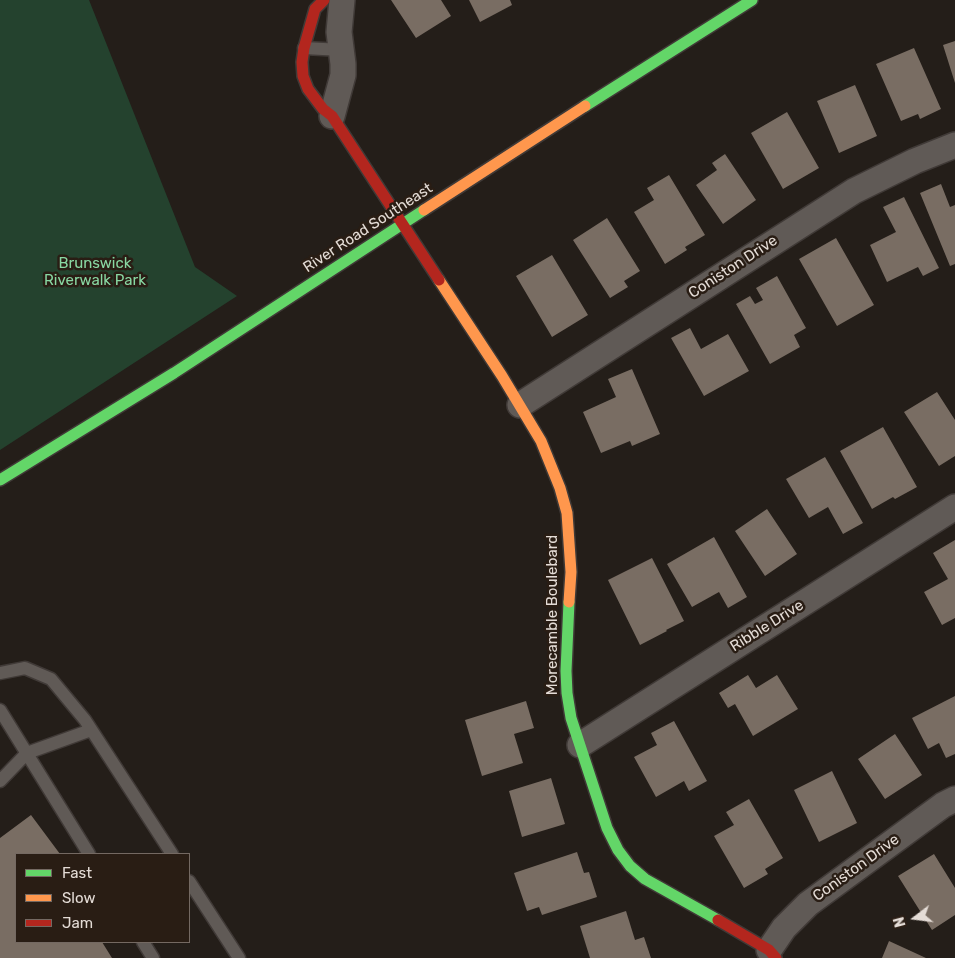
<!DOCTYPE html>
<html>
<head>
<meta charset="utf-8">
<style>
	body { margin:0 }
	#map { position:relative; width:955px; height:958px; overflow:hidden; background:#241e19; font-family:Rubik,sans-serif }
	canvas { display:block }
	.legend { position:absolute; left:15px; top:853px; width:175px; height:90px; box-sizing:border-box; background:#291d14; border:1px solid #746962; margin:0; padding:6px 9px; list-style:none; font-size:15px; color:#e4dcd6 }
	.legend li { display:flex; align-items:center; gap:10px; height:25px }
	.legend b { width:25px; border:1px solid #746962 }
	.north { position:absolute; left:890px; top:893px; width:50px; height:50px; -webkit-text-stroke:4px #291d14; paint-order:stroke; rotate:255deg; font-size:14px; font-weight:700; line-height:20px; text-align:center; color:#e4dcd6 }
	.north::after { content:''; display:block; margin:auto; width:18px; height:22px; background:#e4dcd6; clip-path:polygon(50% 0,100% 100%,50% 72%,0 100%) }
</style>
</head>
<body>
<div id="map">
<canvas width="955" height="958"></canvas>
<ul class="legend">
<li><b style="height:6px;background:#63d668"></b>Fast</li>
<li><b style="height:6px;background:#ff974d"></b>Slow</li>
<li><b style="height:6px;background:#b3261e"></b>Jam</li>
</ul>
<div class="north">N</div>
</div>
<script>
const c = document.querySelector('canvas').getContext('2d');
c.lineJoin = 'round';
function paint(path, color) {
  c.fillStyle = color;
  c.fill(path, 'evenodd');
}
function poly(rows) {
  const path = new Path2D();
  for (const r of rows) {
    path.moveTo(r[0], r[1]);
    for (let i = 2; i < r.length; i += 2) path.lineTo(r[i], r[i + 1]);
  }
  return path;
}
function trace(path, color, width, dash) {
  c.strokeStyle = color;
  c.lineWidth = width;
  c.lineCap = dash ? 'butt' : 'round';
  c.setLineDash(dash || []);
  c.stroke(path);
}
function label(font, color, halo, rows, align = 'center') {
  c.font = font + ' Rubik,sans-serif';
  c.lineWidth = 5;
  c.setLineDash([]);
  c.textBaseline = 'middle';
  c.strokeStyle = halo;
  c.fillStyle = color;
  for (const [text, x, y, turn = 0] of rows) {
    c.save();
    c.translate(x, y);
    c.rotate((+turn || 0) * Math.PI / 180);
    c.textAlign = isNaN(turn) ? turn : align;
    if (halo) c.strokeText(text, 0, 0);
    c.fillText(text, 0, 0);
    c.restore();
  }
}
paint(poly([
	[0,0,89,0,195,267,237,296,0,450]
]), '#24422e');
paint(poly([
	[391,0,441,0,451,16,416,38],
	[469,0,510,0,512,5,480,22],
	[955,41,955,83,943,45],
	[914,48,941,109,920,119,918,114,901,121,876,64],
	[855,85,877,136,839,153,817,101],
	[787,112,819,168,783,189,751,133],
	[725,154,756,200,723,224,696,185,717,170,712,163],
	[669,175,705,235,685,247,687,250,665,264,634,212,654,200,647,188],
	[941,184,950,207,955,205,955,264,950,266,920,193],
	[904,197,939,268,923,276,918,267,887,282,870,245,896,232,883,207],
	[607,218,640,271,624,281,628,287,610,298,573,240],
	[836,238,874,305,837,326,799,259],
	[552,255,588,315,552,337,516,276],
	[777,276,806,328,794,335,800,347,770,364,736,304,750,296,755,304,763,300,756,288],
	[690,328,701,349,728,334,749,371,704,396,671,338],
	[632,369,660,434,632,446,630,441,601,453,583,412,616,397,608,379],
	[937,392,955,420,955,456,939,466,904,412],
	[883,427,917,487,895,499,893,497,872,509,840,451],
	[825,457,863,523,843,534,828,507,809,518,786,479],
	[767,509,797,554,765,576,735,531],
	[714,537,747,597,728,608,719,592,692,607,667,564],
	[955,540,955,618,942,625,924,592,948,579,933,553],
	[652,558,684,621,666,630,667,631,640,645,608,580],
	[748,675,756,688,777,675,798,709,753,736,735,704,728,708,719,693],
	[955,696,955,754,946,758,939,743,928,749,912,718],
	[526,701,534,728,514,734,523,763,482,776,465,720],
	[674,721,707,781,689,791,684,781,656,797,634,757,657,745,651,733],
	[895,734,922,775,885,799,858,759],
	[832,771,857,823,819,842,794,790],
	[551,778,565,824,522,837,509,791],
	[749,799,783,858,765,869,768,874,744,888,714,836,734,825,726,812],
	[31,815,60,854,16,854,16,942,102,942,112,958,0,958,0,838],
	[577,852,584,873,589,872,597,897,542,915,539,907,527,911,514,873],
	[934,854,955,888,955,915,932,930,898,876],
	[626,911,635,940,644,937,651,958,590,958,580,926],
	[889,941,926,958,882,958]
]), '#796d63');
const lane = poly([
	[304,48,342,50],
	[0,673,25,668,51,679,85,720,172,854],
	[0,710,89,854],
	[0,781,27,753,91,730],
	[189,881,239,958],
	[143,942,153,958]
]);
const street = poly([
	[332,116,343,75,343,64,339,32,342,0],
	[520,405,854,191,915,161,955,145],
	[580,745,955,507],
	[769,950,784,928,808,904,943,805,955,799]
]);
const fast = poly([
	[585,106,752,0],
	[0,480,174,373,424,210],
	[569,602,566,671,567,693,571,718,607,828,618,850,630,866,645,879,718,920]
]);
const slow = poly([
	[424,210,585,106],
	[439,280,502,376,541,441,560,488,567,513,571,572,569,602]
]);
const jam = poly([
	[324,0,315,9,304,48,302,62,303,76,308,89,323,109,332,116,439,280],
	[718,920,769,950,776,958]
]);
trace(lane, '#403a37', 15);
trace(street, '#403a37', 28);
trace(fast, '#403a37', 14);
trace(slow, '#403a37', 14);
trace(jam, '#403a37', 14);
trace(lane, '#605a56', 12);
trace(street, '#605a56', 25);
trace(fast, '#63d668', 11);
trace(slow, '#ff974d', 11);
trace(jam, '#b3261e', 11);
label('15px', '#e4dcd6', '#291d14', [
	["River Road Southeast",368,228,-33],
	["Coniston Drive",733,267,-33],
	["Morecamble Boulebard",553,615,-90],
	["Ribble Drive",767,626,-32],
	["Coniston Drive",856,868,-36]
]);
label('15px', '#88d7a2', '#291d14', [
	["Brunswick",95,264],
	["Riverwalk Park",95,281]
]);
</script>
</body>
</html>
